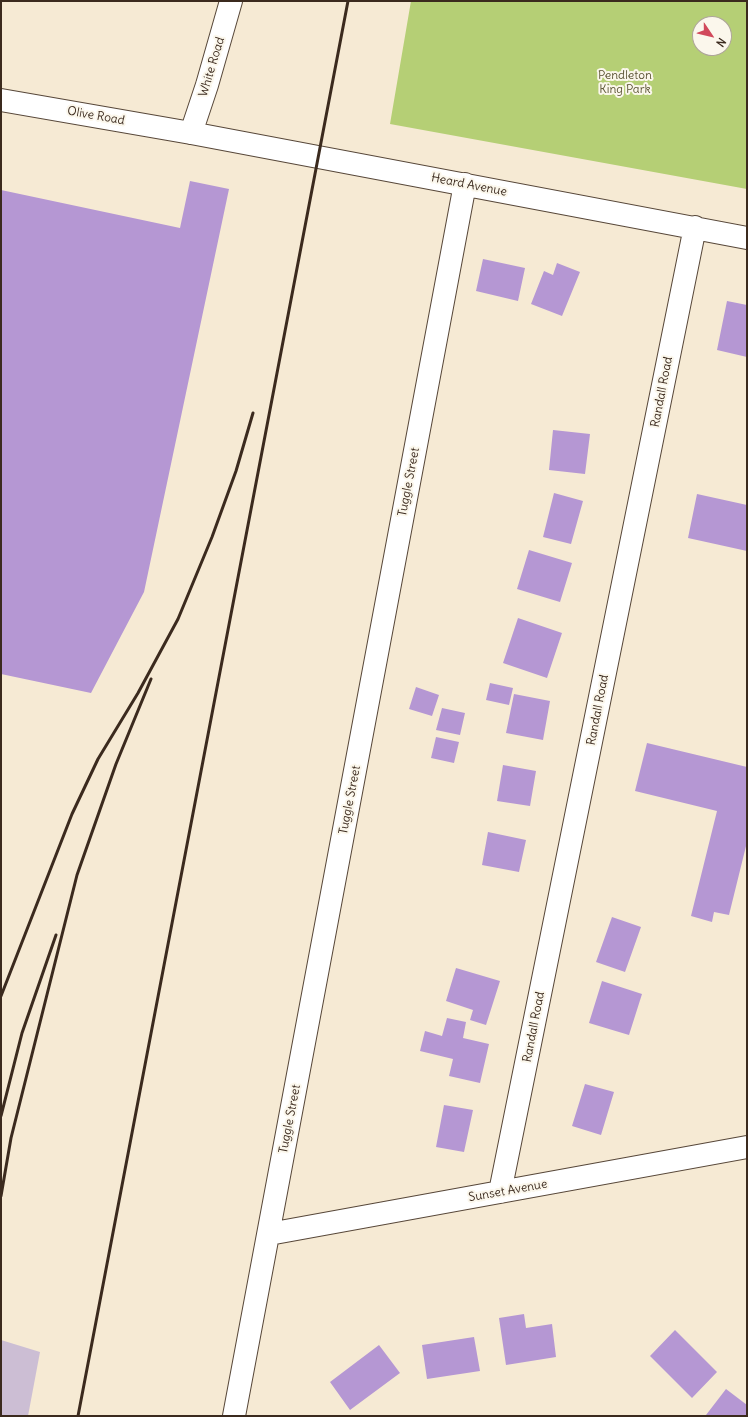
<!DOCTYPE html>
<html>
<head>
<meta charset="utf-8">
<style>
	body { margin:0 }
	#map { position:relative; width:748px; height:1417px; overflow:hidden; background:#f6ead4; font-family:Delius,sans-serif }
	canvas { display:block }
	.frame { position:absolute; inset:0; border:2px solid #3b2a1e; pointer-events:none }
	.north { position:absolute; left:692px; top:16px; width:40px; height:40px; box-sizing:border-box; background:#fbf7ec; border:1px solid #aea59a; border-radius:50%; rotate:125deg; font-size:11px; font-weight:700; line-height:16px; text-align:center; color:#3b2a1e }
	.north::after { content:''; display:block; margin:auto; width:14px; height:18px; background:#d1495b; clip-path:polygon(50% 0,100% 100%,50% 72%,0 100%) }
</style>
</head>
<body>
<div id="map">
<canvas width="748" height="1417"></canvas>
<div class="frame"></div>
<div class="north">N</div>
</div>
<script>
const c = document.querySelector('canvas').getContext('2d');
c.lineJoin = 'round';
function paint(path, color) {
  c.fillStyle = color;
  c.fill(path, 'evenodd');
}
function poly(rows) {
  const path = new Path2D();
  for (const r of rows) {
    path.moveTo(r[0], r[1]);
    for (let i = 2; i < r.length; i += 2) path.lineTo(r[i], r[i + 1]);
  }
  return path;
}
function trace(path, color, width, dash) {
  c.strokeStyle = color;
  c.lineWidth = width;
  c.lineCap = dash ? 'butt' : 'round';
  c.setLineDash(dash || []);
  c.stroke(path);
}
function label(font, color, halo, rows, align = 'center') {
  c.font = font + ' Delius,sans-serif';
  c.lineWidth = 4;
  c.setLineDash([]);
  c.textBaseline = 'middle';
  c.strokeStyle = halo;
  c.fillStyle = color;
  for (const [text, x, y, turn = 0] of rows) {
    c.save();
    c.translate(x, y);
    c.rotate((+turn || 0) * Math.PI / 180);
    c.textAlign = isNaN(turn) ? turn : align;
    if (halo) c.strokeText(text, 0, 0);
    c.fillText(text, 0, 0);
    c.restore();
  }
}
paint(poly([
	[1,1340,40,1352,28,1416,1,1416]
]), '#ccbed4');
paint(poly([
	[411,1,747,1,747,189,390,124],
	[700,24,724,24,724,48,700,48]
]), '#b5cf75');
paint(poly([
	[190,181,229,189,144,592,91,693,1,674,1,190,180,228],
	[483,259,525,268,518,301,476,291],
	[557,263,580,272,562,316,531,304,544,271,553,275],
	[727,301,747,305,747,357,717,350],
	[553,430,590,434,585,474,549,470],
	[554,493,583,501,571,544,543,537],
	[697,494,747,505,747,551,688,538],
	[529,550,572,563,560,602,517,589],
	[518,618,562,633,547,678,503,663],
	[490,683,513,688,509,705,486,700],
	[416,687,439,695,432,716,409,709],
	[514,694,550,701,543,740,506,733],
	[442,708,465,713,460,735,436,730],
	[436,737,459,742,454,763,431,758],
	[647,743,747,767,747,842,729,915,714,912,712,922,691,916,717,811,635,791],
	[503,765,536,771,530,806,497,801],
	[488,832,526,840,519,872,482,865],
	[612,917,641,927,625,972,596,962],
	[456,968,500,981,486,1025,470,1020,473,1010,446,1001],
	[602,981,642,994,629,1035,589,1023],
	[447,1018,466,1022,463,1038,489,1044,480,1083,449,1076,453,1059,420,1051,425,1031,442,1036],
	[585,1084,614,1092,601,1135,572,1126],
	[444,1105,473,1110,464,1152,436,1147],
	[524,1314,526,1328,552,1324,556,1357,506,1365,499,1318],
	[675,1330,717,1372,692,1398,650,1356],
	[474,1337,480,1371,427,1379,422,1345],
	[379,1345,400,1373,350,1410,330,1382],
	[726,1389,747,1405,747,1416,706,1415]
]), '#b597d3');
const minor = poly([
	[1,100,191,133,747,238],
	[191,133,207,85,231,1],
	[500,1192,695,227],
	[269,1234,747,1147],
	[234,1416,465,184]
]);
trace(minor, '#574739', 24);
trace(minor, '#fff', 22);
trace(poly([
	[1,996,72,814,98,759,138,693,178,619,212,537,236,471,253,413],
	[1,1116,22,1033,56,935],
	[1,1196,11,1138,77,875,116,764,151,679],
	[78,1416,348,1]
]), '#3b2a1e', 3);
label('12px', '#3b2a1e', '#fbf7ec', [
	["White Road",212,67,-73],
	["Olive Road",96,116,10],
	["Heard Avenue",469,185,11],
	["Randall Road",662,392,-79],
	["Tuggle Street",409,482,-79],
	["Randall Road",598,710,-79],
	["Tuggle Street",350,800,-79],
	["Randall Road",534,1027,-79],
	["Tuggle Street",290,1119,-79],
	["Sunset Avenue",508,1191,-10]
]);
label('12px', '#5a5334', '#fbf7ec', [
	["Pendleton",625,76],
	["King Park",625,90]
]);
</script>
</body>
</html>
